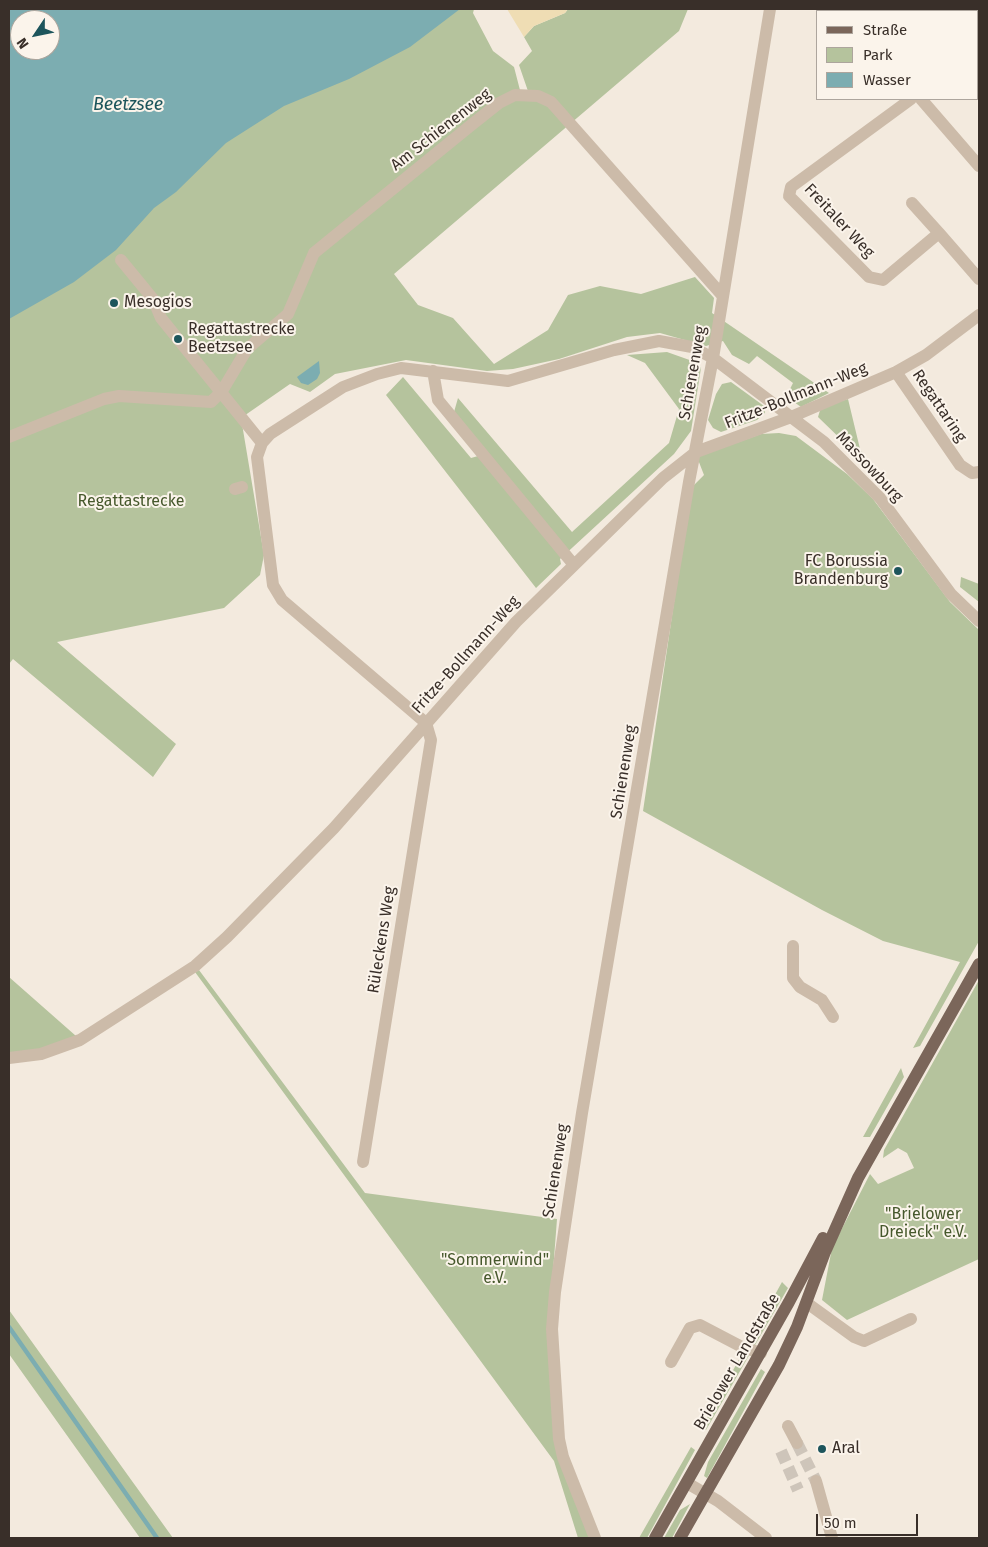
<!DOCTYPE html>
<html>
<head>
<meta charset="utf-8">
<style>
	body { margin:0 }
	#map { position:relative; width:988px; height:1547px; overflow:hidden; background:#f3eade; font-family:"Fira Sans",sans-serif }
	canvas { display:block }
	.frame { position:absolute; inset:0; border:10px solid #392f29; pointer-events:none }
	.legend { position:absolute; left:816px; top:10px; width:162px; height:90px; box-sizing:border-box; background:#fbf4eb; border:1px solid #ada59d; margin:0; padding:6px 9px; list-style:none; font-size:15px; color:#392f29 }
	.legend li { display:flex; align-items:center; gap:10px; height:25px }
	.legend b { width:25px; border:1px solid #ada59d }
	.north { position:absolute; left:10px; top:10px; width:50px; height:50px; box-sizing:border-box; background:#fbf4eb; border:1px solid #ada59d; border-radius:50%; rotate:236deg; font-size:14px; font-weight:700; line-height:20px; text-align:center; color:#392f29 }
	.north::after { content:''; display:block; margin:auto; width:18px; height:22px; background:#1d555c; clip-path:polygon(50% 0,100% 100%,50% 72%,0 100%) }
	.scale { position:absolute; left:816px; top:1514px; width:102px; height:22px; box-sizing:border-box; border:2px solid #392f29; border-top:0; padding-left:6px; font-size:15px; line-height:18px; white-space:nowrap; color:#392f29; -webkit-text-stroke:4px #fbf4eb; paint-order:stroke }
</style>
</head>
<body>
<div id="map">
<canvas width="988" height="1547"></canvas>
<div class="frame"></div>
<ul class="legend">
<li><b style="height:6px;background:#7b665a"></b>Straße</li>
<li><b style="height:14px;background:#b5c39d"></b>Park</li>
<li><b style="height:14px;background:#7cadb1"></b>Wasser</li>
</ul>
<div class="north">N</div>
<div class="scale">50 m</div>
</div>
<script>
const c = document.querySelector('canvas').getContext('2d');
c.lineJoin = 'round';
function paint(path, color) {
  c.fillStyle = color;
  c.fill(path, 'evenodd');
}
function poly(rows) {
  const path = new Path2D();
  for (const r of rows) {
    path.moveTo(r[0], r[1]);
    for (let i = 2; i < r.length; i += 2) path.lineTo(r[i], r[i + 1]);
  }
  return path;
}
function trace(path, color, width, dash) {
  c.strokeStyle = color;
  c.lineWidth = width;
  c.lineCap = dash ? 'butt' : 'round';
  c.setLineDash(dash || []);
  c.stroke(path);
}
function label(font, color, halo, rows, align = 'center') {
  c.font = font + ' "Fira Sans",sans-serif';
  c.lineWidth = 4;
  c.setLineDash([]);
  c.textBaseline = 'middle';
  c.strokeStyle = halo;
  c.fillStyle = color;
  for (const [text, x, y, turn = 0] of rows) {
    c.save();
    c.translate(x, y);
    c.rotate((+turn || 0) * Math.PI / 180);
    c.textAlign = isNaN(turn) ? turn : align;
    if (halo) c.strokeText(text, 0, 0);
    c.fillText(text, 0, 0);
    c.restore();
  }
}
paint(poly([
	[9,9,474,9,473,13,493,51,514,67,521,94,529,94,519,65,532,51,524,37,534,26,565,13,568,9,688,9,679,31,394,274,418,305,453,318,494,364,548,330,568,295,600,286,641,294,695,277,714,298,712,313,829,393,801,407,794,402,789,391,793,383,757,356,749,364,732,355,723,341,706,346,660,333,627,337,559,359,513,369,487,371,406,360,335,374,310,392,290,384,241,418,264,555,260,575,224,608,57,642,176,744,153,777,13,659,9,664],
	[20,20,50,20,50,50,20,50],
	[667,352,698,363,701,368,691,431,674,454,560,559,561,564,536,588,386,395,403,377,471,458,478,456,454,412,458,398,572,532,669,443,679,409,645,363,627,355],
	[731,382,764,406,765,413,757,420,721,432,713,428,708,420,716,394,722,384],
	[848,399,860,449,895,498,853,451,818,417,821,407],
	[779,433,796,436,847,474,873,499,950,602,979,630,979,941,920,1046,913,1048,960,962,883,941,822,910,643,811,691,488,704,475,697,457,761,434],
	[961,577,979,584,979,602,960,587],
	[199,970,365,1193,557,1219,548,1337,554,1417,599,1538,578,1538,554,1461,195,972],
	[9,977,76,1036,39,1050,9,1053],
	[979,980,979,1259,847,1320,822,1300,832,1248,870,1174,878,1184,914,1168,907,1153,898,1148,883,1158,884,1150],
	[901,1068,904,1077,870,1137,863,1137],
	[782,1282,788,1288,706,1430,701,1428],
	[9,1310,173,1538,140,1538,9,1354],
	[761,1369,765,1372,707,1478,704,1476,708,1462],
	[691,1447,695,1450,647,1538,639,1538],
	[690,1504,672,1538,664,1538,680,1510]
]), '#b5c39d');
paint(poly([
	[507,9,568,9,565,13,534,26,524,37]
]), '#efddb4');
paint(poly([
	[9,9,460,9,410,47,349,79,284,106,226,143,176,192,154,208,116,250,74,282,9,319],
	[20,20,50,20,50,50,20,50],
	[319,361,320,373,317,379,308,385,301,383,297,377]
]), '#7cadb1');
trace(poly([
	[9,1327,157,1538]
]), '#7cadb1', 4.5);
trace(poly([
	[797,1443,816,1481],
	[781,1451,798,1490]
]), '#cec5ba', 12, [12, 6]);
trace(poly([
	[842,9,844,11],
	[911,99,791,187,789,196,869,277,883,280,939,233,979,279],
	[921,99,979,166],
	[912,203,939,233],
	[121,260,153,299,161,318,262,443],
	[433,371,438,400,574,565],
	[896,372,960,465,972,473,979,472],
	[9,437,104,399,119,396,211,402,222,391,247,349,288,314,314,253,470,126,499,103,515,95,538,96,551,102,722,295],
	[235,489,242,487],
	[426,723,282,600,273,585,257,457,262,443,270,434,343,387,377,374,401,368,508,381,614,350,659,341,692,347,713,358,824,442,880,498,951,594,979,621],
	[793,946,793,978,800,987,822,1000,833,1017],
	[9,1058,41,1054,80,1040,195,966,227,937,334,828,516,622,663,478,696,452,791,417,896,372,926,355,979,315],
	[363,1162,431,740,426,723],
	[807,1303,854,1337,864,1341,911,1319],
	[671,1362,690,1328,700,1325,742,1347,761,1353],
	[788,1426,797,1443],
	[816,1481,832,1538],
	[687,1483,718,1501,766,1538],
	[595,1538,563,1457,559,1439,552,1329,555,1292,582,1113,689,482,713,358,770,9]
]), '#ccbba9', 12);
trace(poly([
	[655,1538,789,1302,823,1238],
	[680,1538,779,1365,797,1327,825,1252,858,1178,979,964]
]), '#7b665a', 12);
for (const [x, y, r, color] of [
	[114,303,5,"#1d555c"],
	[178,339,5,"#1d555c"],
	[898,571,5,"#1d555c"],
	[822,1449,5,"#1d555c"]
]) {
  const dot = new Path2D();
  dot.arc(x, y, r, 0, 2 * Math.PI);
  c.fillStyle = color;
  c.fill(dot);
  trace(dot, '#fbf4eb', 2);
}
label('16px', '#392f29', '#fbf4eb', [
	["Am Schienenweg",441,130,-38],
	["Freitaler Weg",839,221,47],
	["Schienenweg",693,373,-80],
	["Fritze-Bollmann-Weg",796,396,-22],
	["Regattaring",939,406,56],
	["Massowburg",869,467,47],
	["Fritze-Bollmann-Weg",466,655,-48],
	["Schienenweg",624,772,-81],
	["Rüleckens Weg",382,940,-81],
	["Schienenweg",556,1171,-81],
	["Brielower Landstraße",737,1362,-60]
]);
label('16px', '#392f29', '#fbf4eb', [
	["Mesogios",124,303],
	["Regattastrecke",188,330],
	["Beetzsee",188,348],
	["FC Borussia",888,562,"right"],
	["Brandenburg",888,580,"right"],
	["Aral",832,1449]
], 'left');
label('16px', '#46582c', '#fbf4eb', [
	["Regattastrecke",131,502],
	["\"Brielower",923,1215],
	["Dreieck\" e.V.",923,1233],
	["\"Sommerwind\"",495,1261],
	["e.V.",495,1279]
]);
label('italic 18px', '#1d555c', '#fbf4eb', [
	["Beetzsee",128,105]
]);
</script>
</body>
</html>
